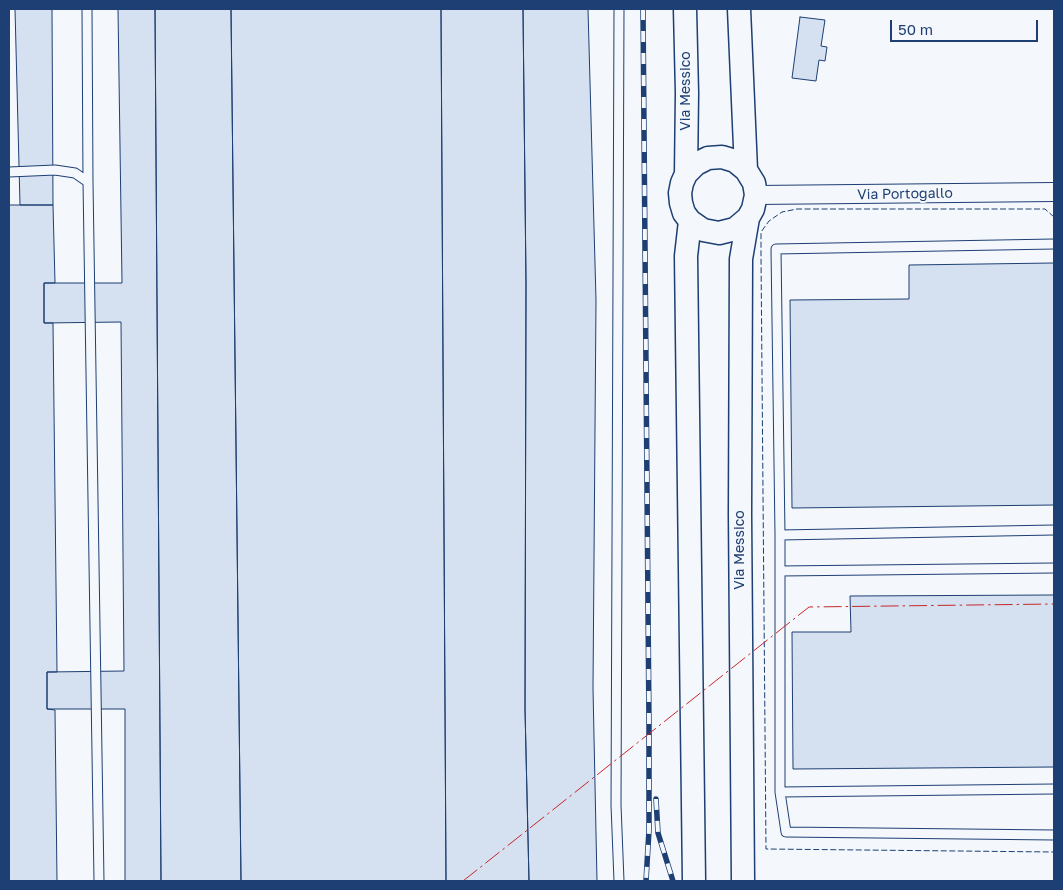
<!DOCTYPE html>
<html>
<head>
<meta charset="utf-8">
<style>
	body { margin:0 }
	#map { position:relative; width:1063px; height:890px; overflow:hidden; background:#f4f7fb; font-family:"Golos Text",sans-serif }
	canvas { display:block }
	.frame { position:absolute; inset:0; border:10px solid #1d3f73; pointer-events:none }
	.scale { position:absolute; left:890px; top:20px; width:148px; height:22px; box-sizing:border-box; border:2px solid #1d3f73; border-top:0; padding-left:6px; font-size:15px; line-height:18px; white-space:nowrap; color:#1d3f73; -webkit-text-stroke:4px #f4f7fb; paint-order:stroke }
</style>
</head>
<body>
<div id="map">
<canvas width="1063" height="890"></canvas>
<div class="frame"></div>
<div class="scale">50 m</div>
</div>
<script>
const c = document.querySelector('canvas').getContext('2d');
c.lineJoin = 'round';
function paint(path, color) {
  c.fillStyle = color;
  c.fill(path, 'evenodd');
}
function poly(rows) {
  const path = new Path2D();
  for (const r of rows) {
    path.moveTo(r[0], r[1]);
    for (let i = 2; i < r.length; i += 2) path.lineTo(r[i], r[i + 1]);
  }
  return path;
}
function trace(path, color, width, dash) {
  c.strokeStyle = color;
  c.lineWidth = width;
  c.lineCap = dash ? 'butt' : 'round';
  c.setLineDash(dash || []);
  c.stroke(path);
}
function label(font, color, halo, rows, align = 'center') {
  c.font = font + ' "Golos Text",sans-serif';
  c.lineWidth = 4;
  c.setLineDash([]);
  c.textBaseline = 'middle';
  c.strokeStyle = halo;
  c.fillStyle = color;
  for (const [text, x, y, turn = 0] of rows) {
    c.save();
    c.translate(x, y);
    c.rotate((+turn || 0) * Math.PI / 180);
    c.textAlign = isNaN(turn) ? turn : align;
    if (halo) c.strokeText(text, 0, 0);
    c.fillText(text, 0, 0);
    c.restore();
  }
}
const building = poly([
	[15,9,52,9,53,205,20,205,15,9],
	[118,9,155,9,161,881,125,881,125,709,47,709,47,672,124,671,121,322,44,323,44,283,122,283,118,9],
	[155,9,231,9,241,881,161,881,155,9],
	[231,9,441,9,446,881,241,881,231,9],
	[441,9,523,9,526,283,525,709,529,881,446,881,441,9],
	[523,9,588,9,596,300,593,688,597,881,529,881,525,709,526,283,523,9],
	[800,17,825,20,821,46,827,47,825,61,819,60,816,81,792,78,800,17],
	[9,205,53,205,55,283,44,283,44,323,53,323,57,672,47,672,47,709,55,710,57,881,9,881,9,205],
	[1054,263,1054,505,792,508,790,300,909,299,909,265,1054,263],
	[1054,595,1054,767,793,769,792,632,851,632,850,596,1054,595]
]);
paint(building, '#d5e0f0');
trace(building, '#1d3f73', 1);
const service = poly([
	[87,9,88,182,99,881],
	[9,172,55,170,75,173,88,182],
	[1054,244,776,249,780,535,780,792,786,832,1054,835],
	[780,535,1054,530],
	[780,571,1054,568],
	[780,792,1054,789],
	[619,881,616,805,619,9]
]);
const minor = poly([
	[756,195,1054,192]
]);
const tertiary = poly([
	[685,9,687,93,686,174],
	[739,9,746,170],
	[690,221,686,256,694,881],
	[743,881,740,514,741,259,748,218,753,209,756,195,754,183,746,170,735,161,722,157,708,158,696,164,686,174,682,183,680,193,681,203,684,213,690,221,703,230,719,233,735,229,748,218]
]);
trace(service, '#1d3f73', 11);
trace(minor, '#1d3f73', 20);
trace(tertiary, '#1d3f73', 25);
trace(service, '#f4f7fb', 9);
trace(minor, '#f4f7fb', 18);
trace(tertiary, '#f4f7fb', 22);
const rail = poly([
	[643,9,649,724,649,830,646,881],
	[656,799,658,833,673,881]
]);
trace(rail, '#1d3f73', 5.5);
trace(rail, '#f4f7fb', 4, [11]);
trace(poly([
	[1054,217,1045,209,797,209,782,212,769,221,761,232,761,255,766,849,1054,852]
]), '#1d3f73', 1, [6, 2.5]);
trace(poly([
	[463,881,809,607,1054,604]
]), '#c62828', 1, [18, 4, 2.5, 4]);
label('14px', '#1d3f73', '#f4f7fb', [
	["Via Messico",686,91,-90],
	["Via Portogallo",905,194,-1],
	["Via Messico",740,550,-90]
]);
</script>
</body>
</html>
